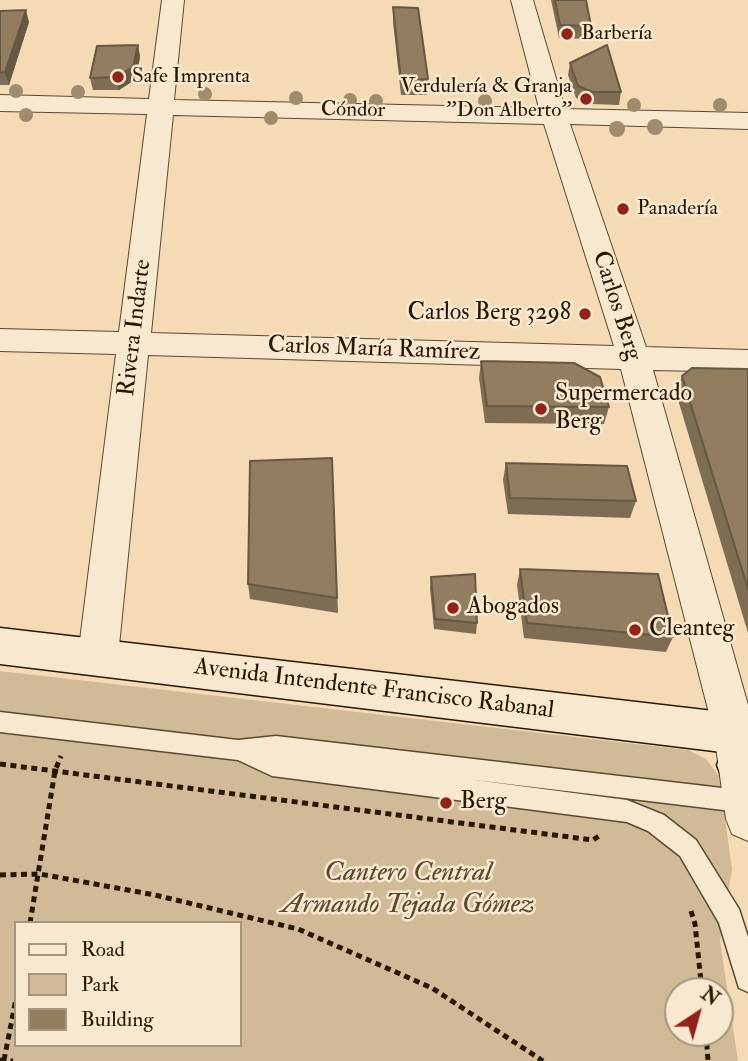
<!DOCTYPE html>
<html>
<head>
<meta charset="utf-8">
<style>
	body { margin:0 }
	#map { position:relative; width:748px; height:1061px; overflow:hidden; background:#f4dbb6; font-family:"IM FELL Double Pica",serif }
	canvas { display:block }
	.legend { position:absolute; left:14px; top:921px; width:228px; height:126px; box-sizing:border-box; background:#f8e8d0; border:2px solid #a5957e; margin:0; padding:9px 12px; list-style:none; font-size:21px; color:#281802 }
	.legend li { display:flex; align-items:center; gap:14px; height:35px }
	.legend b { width:35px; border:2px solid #a5957e }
	.north { position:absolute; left:664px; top:977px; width:70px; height:70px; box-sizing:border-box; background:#f8e8d0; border:2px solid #a5957e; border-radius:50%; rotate:36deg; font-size:19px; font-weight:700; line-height:28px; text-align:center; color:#281802 }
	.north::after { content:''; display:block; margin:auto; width:24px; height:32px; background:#8f2418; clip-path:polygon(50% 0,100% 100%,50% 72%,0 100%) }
</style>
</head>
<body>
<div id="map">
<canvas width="748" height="1061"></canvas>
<ul class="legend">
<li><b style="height:9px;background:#f8e8d0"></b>Road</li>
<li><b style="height:19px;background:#d1ba97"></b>Park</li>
<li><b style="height:19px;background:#927d60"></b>Building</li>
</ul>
<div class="north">N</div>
</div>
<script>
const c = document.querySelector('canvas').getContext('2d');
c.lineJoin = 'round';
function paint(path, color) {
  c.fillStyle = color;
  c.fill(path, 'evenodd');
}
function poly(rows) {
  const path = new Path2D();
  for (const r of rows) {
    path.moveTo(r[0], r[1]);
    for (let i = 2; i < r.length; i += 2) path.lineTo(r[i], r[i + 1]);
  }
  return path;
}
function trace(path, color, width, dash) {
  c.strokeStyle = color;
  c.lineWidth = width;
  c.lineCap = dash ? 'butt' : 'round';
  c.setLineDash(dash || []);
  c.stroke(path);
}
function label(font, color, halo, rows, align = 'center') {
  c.font = font + ' "IM FELL Double Pica",serif';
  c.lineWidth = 5;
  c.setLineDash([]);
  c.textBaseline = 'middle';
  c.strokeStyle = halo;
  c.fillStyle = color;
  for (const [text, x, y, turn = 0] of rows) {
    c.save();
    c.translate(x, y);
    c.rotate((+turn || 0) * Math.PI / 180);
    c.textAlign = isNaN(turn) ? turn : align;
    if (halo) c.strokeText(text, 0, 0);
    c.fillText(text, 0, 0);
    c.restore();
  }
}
paint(poly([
	[0,671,688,750,706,759,719,776,732,869,720,941,738,1061,0,1061],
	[16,923,240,923,240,1045,16,1045],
	[678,991,720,991,720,1033,678,1033]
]), '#d1ba97');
const lane = poly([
	[0,712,238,740,276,736,748,791,748,813,467,779,627,800,664,815,696,840,739,909,748,937,748,992,739,988,719,923,680,856,648,831,627,822,272,776,238,760,0,732,0,712]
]);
const street = poly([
	[162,0,184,0,174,100,539,108,511,0,533,0,565,109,748,113,748,129,570,124,646,347,748,350,748,372,653,370,748,705,748,841,732,834,726,819,714,733,621,369,148,355,118,656,112,668,98,674,84,668,78,656,116,354,0,351,0,329,119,332,147,114,0,111,0,95,149,99,162,0],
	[173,115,544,124,614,346,151,333,173,115]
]);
const secondary = poly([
	[0,628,748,715,748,787,723,780,717,765,722,752,0,664,0,628]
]);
trace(lane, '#5b492f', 3);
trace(street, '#5b492f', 2);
trace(secondary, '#281802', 3);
trace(poly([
	[0,764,593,840,599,836],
	[0,875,40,874,155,895,298,929,432,988,543,1061],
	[691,911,695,924,702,991],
	[30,923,55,771,61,756],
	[706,1033,708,1061],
	[0,1060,13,1061],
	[4,1060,16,999]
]), '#281802', 5, [6, 4.5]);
paint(lane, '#f8e8d0');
paint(street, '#f8e8d0');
paint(secondary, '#f8e8d0');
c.fillStyle = '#a08b6c';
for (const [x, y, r] of [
	[16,91,7],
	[78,92,7],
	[205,94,7],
	[296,98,7],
	[350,100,7],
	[376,101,7],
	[485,101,7],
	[634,105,7],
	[720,105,7],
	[26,115,7],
	[271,118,7],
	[655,127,8],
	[617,129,8]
]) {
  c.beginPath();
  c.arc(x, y, r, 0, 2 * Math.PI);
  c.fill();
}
paint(poly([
	[551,0,586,0,591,26,589,39,559,38],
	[393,7,428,79,427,95,401,95,393,22],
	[0,11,29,22,9,85,0,85],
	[138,45,140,57,136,79,119,90,93,90,90,78],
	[570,63,621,92,619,105,591,104,576,98,568,75],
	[481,361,609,407,604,424,485,423,479,378],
	[748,369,748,633,676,393,682,376],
	[332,458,338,613,250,599,248,584],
	[506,463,636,501,630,518,508,514,503,480],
	[520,569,673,637,666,652,524,638,517,585],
	[431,577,477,623,476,634,434,629,430,588]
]), '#7e6c53');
paint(poly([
	[26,10,29,22,9,85,5,72],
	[138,45,140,57,136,79,119,90,116,77]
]), '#665843');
const building = poly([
	[555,0,586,0,591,26,560,25,555,0],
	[393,7,418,8,428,79,401,80,393,7],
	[26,10,5,72,0,73,0,11,26,10],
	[138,45,133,67,116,77,90,78,97,46,138,45],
	[607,45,621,92,593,92,578,86,570,63,607,45],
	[481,361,574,363,600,377,609,407,487,406,481,361],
	[692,368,748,369,748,589,682,376,692,368],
	[332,458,337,598,248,584,250,461,332,458],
	[506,463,627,466,636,501,510,498,506,463],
	[520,569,658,574,673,637,527,623,520,569],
	[475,574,477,623,435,619,431,577,475,574]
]);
paint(building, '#927d60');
trace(building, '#665843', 2);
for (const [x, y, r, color] of [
	[567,34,7,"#8f2418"],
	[118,77,7,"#8f2418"],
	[586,99,7,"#8f2418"],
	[623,209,7,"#8f2418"],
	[585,314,7,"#8f2418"],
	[541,409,7,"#8f2418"],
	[453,608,7,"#8f2418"],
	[635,630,7,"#8f2418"],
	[446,803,7,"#8f2418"]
]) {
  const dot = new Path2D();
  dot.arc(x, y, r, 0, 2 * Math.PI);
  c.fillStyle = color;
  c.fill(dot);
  trace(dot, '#f8e8d0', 2.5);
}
label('21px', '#281802', '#f8e8d0', [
	["Barbería",581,34],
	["Safe Imprenta",132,77],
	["Verdulería & Granja",572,87,"right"],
	["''Don Alberto''",572,111,"right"],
	["Panadería",637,209]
], 'left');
label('21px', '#281802', '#f8e8d0', [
	["Cóndor",353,111,1]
]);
label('24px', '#281802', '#f8e8d0', [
	["Carlos Berg",616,306,72],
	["Rivera Indarte",136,328,-83],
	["Carlos María Ramírez",374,350,2],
	["Avenida Intendente Francisco Rabanal",374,690,7]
]);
label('24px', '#281802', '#f8e8d0', [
	["Carlos Berg 3298",571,314,"right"],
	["Supermercado",555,395],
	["Berg",555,423],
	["Abogados",467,608],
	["Cleanteg",649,630],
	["Berg",460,803]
], 'left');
label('italic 28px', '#5b492f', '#f8e8d0', [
	["Cantero Central",408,874],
	["Armando Tejada Gómez",408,906]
]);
</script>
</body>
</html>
